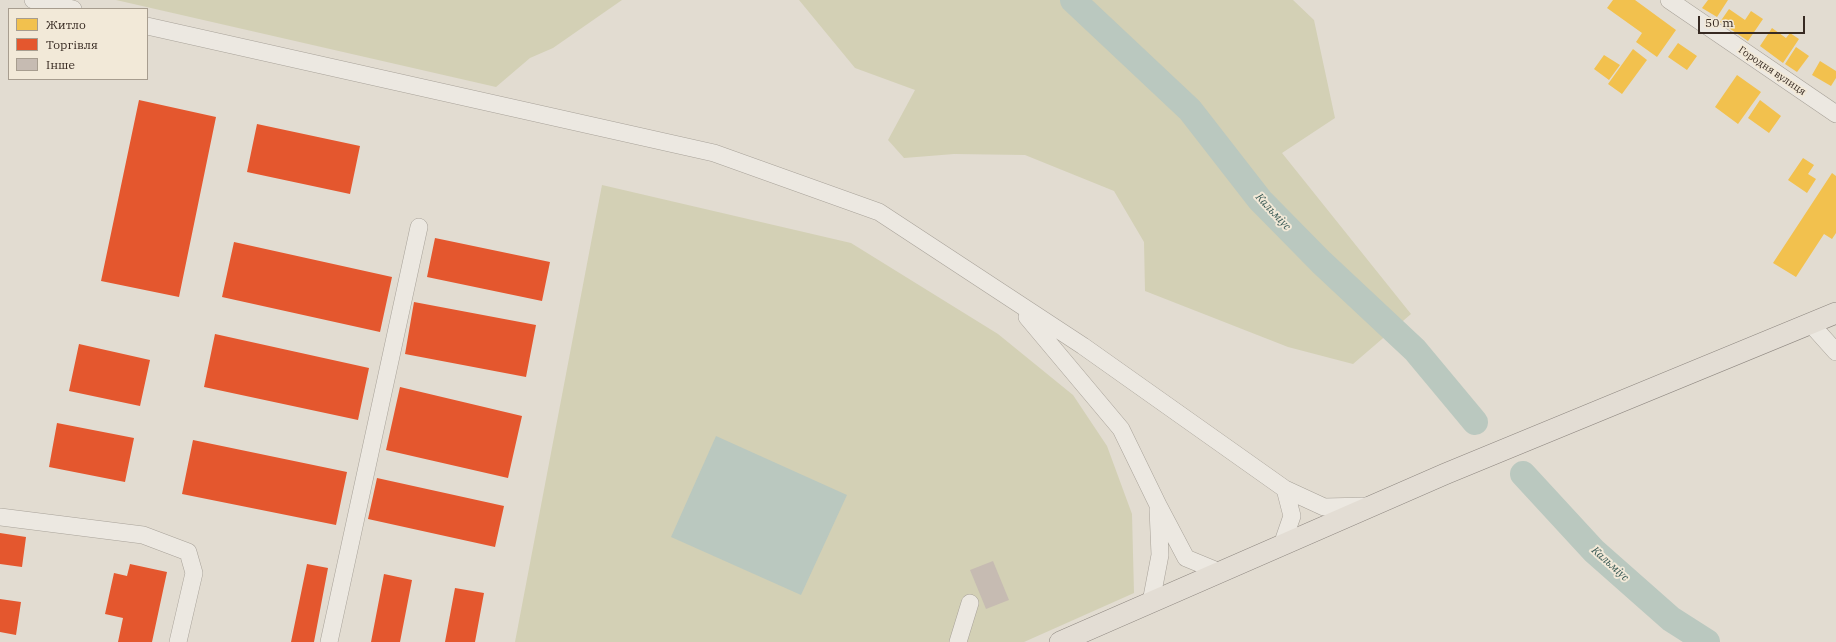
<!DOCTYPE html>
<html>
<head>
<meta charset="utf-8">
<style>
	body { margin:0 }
	#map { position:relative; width:1836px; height:642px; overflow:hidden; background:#e2dcd1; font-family:"IBM Plex Serif",serif }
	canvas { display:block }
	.legend { position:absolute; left:8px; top:8px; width:140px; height:72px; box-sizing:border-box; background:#f2e9d8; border:1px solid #a79d8f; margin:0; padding:5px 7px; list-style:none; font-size:12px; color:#372a22 }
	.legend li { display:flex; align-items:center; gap:8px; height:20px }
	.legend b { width:20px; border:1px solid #a79d8f }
	.scale { position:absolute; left:1698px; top:16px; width:107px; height:18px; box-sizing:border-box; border:2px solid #372a22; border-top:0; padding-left:5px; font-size:12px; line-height:14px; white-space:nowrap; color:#372a22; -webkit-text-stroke:3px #f2e9d8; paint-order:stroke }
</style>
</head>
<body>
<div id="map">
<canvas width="1836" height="642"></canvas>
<ul class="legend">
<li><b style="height:11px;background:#f2c14e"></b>Житло</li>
<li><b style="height:11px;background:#e4572e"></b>Торгівля</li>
<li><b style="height:11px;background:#c6bbb2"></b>Інше</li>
</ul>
<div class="scale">50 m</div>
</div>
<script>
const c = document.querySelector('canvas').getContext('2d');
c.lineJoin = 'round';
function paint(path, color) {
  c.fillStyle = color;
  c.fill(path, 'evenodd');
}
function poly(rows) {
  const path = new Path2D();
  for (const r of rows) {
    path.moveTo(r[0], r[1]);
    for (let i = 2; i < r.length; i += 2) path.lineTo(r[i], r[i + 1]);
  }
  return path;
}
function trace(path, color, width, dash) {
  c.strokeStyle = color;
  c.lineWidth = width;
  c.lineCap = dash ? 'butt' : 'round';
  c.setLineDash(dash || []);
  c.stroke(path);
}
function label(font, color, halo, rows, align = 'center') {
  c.font = font + ' "IBM Plex Serif",serif';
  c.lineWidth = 4;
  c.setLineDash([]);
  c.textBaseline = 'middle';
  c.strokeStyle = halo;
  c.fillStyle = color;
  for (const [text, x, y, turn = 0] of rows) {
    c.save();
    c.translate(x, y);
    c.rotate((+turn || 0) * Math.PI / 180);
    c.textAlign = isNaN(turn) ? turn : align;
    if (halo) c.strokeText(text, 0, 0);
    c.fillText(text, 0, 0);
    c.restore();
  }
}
paint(poly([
	[116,0,622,0,553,48,530,58,496,87],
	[799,0,1293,0,1314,20,1335,118,1282,153,1411,314,1353,364,1288,347,1145,291,1144,242,1114,191,1025,155,954,154,904,158,888,140,915,90,855,68],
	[602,185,851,243,998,334,1073,395,1107,446,1132,514,1134,593,1024,642,515,642]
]), '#d3d0b5');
paint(poly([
	[716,436,847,495,801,595,671,537]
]), '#bac8bf');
paint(poly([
	[1613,0,1635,0,1676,30,1657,57,1636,42,1642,33,1607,8],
	[1708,0,1728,0,1717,17,1702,8],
	[1729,9,1745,20,1751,11,1763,19,1748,41,1720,22],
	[1772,28,1786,38,1790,33,1799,39,1783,63,1760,46],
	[1678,43,1697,56,1687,70,1668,57],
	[1796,47,1809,56,1797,72,1785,64],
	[1633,49,1647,60,1622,94,1608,84],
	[1604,55,1620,65,1609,80,1594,69],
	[1820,61,1836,71,1836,78,1831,86,1812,75],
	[1737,75,1761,92,1738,124,1715,107],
	[1760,100,1781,116,1769,133,1748,118],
	[1803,158,1814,165,1808,174,1816,179,1807,193,1788,180],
	[1832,173,1836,176,1836,233,1832,239,1824,234,1796,277,1773,263]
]), '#f2c14e');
paint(poly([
	[139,100,216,117,179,297,101,281],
	[257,124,360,146,350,194,247,172],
	[435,238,550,262,542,301,427,277],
	[234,242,392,277,380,332,222,297],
	[414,302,536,325,526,377,405,354],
	[215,334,369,368,358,420,204,387],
	[79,344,150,360,140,406,69,391],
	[400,387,522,416,508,478,386,450],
	[57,423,134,438,125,482,49,467],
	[193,440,347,472,336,525,182,494],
	[377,478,504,506,495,547,368,519],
	[0,533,26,537,22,567,0,564],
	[130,564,167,572,152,642,118,642,123,618,105,614,114,573,127,576],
	[307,564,328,568,314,642,291,642],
	[384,574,412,580,400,642,371,642],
	[455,588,484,593,475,642,445,642],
	[0,599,21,602,16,635,0,632]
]), '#e4572e');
trace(poly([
	[1073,0,1190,110,1260,200,1321,262,1415,350,1475,422],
	[1523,474,1594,551,1671,619,1707,642]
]), '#bac8bf', 26);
paint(poly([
	[993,561,1009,600,986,609,970,570]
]), '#c6bbb2');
const minor = poly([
	[33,0,73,9],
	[1669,0,1836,114],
	[147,26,714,153,879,212,1083,346,1285,489,1324,507,1367,506],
	[1027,317,1121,429,1158,505,1186,558,1220,572],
	[1810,323,1836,352],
	[0,517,143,535,188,552,194,573,178,642],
	[1282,545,1292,516,1285,489],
	[1151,602,1160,555,1158,509],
	[329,642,419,227],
	[958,642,970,603]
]);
const major = poly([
	[1060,642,1445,474,1836,313]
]);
trace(minor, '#a8a299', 18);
trace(major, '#8e8780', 22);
trace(minor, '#ece8e1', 17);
trace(major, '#e3ddd4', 21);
label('10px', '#372a22', '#f2e9d8', [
	["Городня вулиця",1772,71,34]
]);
label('italic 11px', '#335550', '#f2e9d8', [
	["Кальміус",1273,212,47],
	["Кальміус",1610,564,42]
]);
</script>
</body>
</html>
